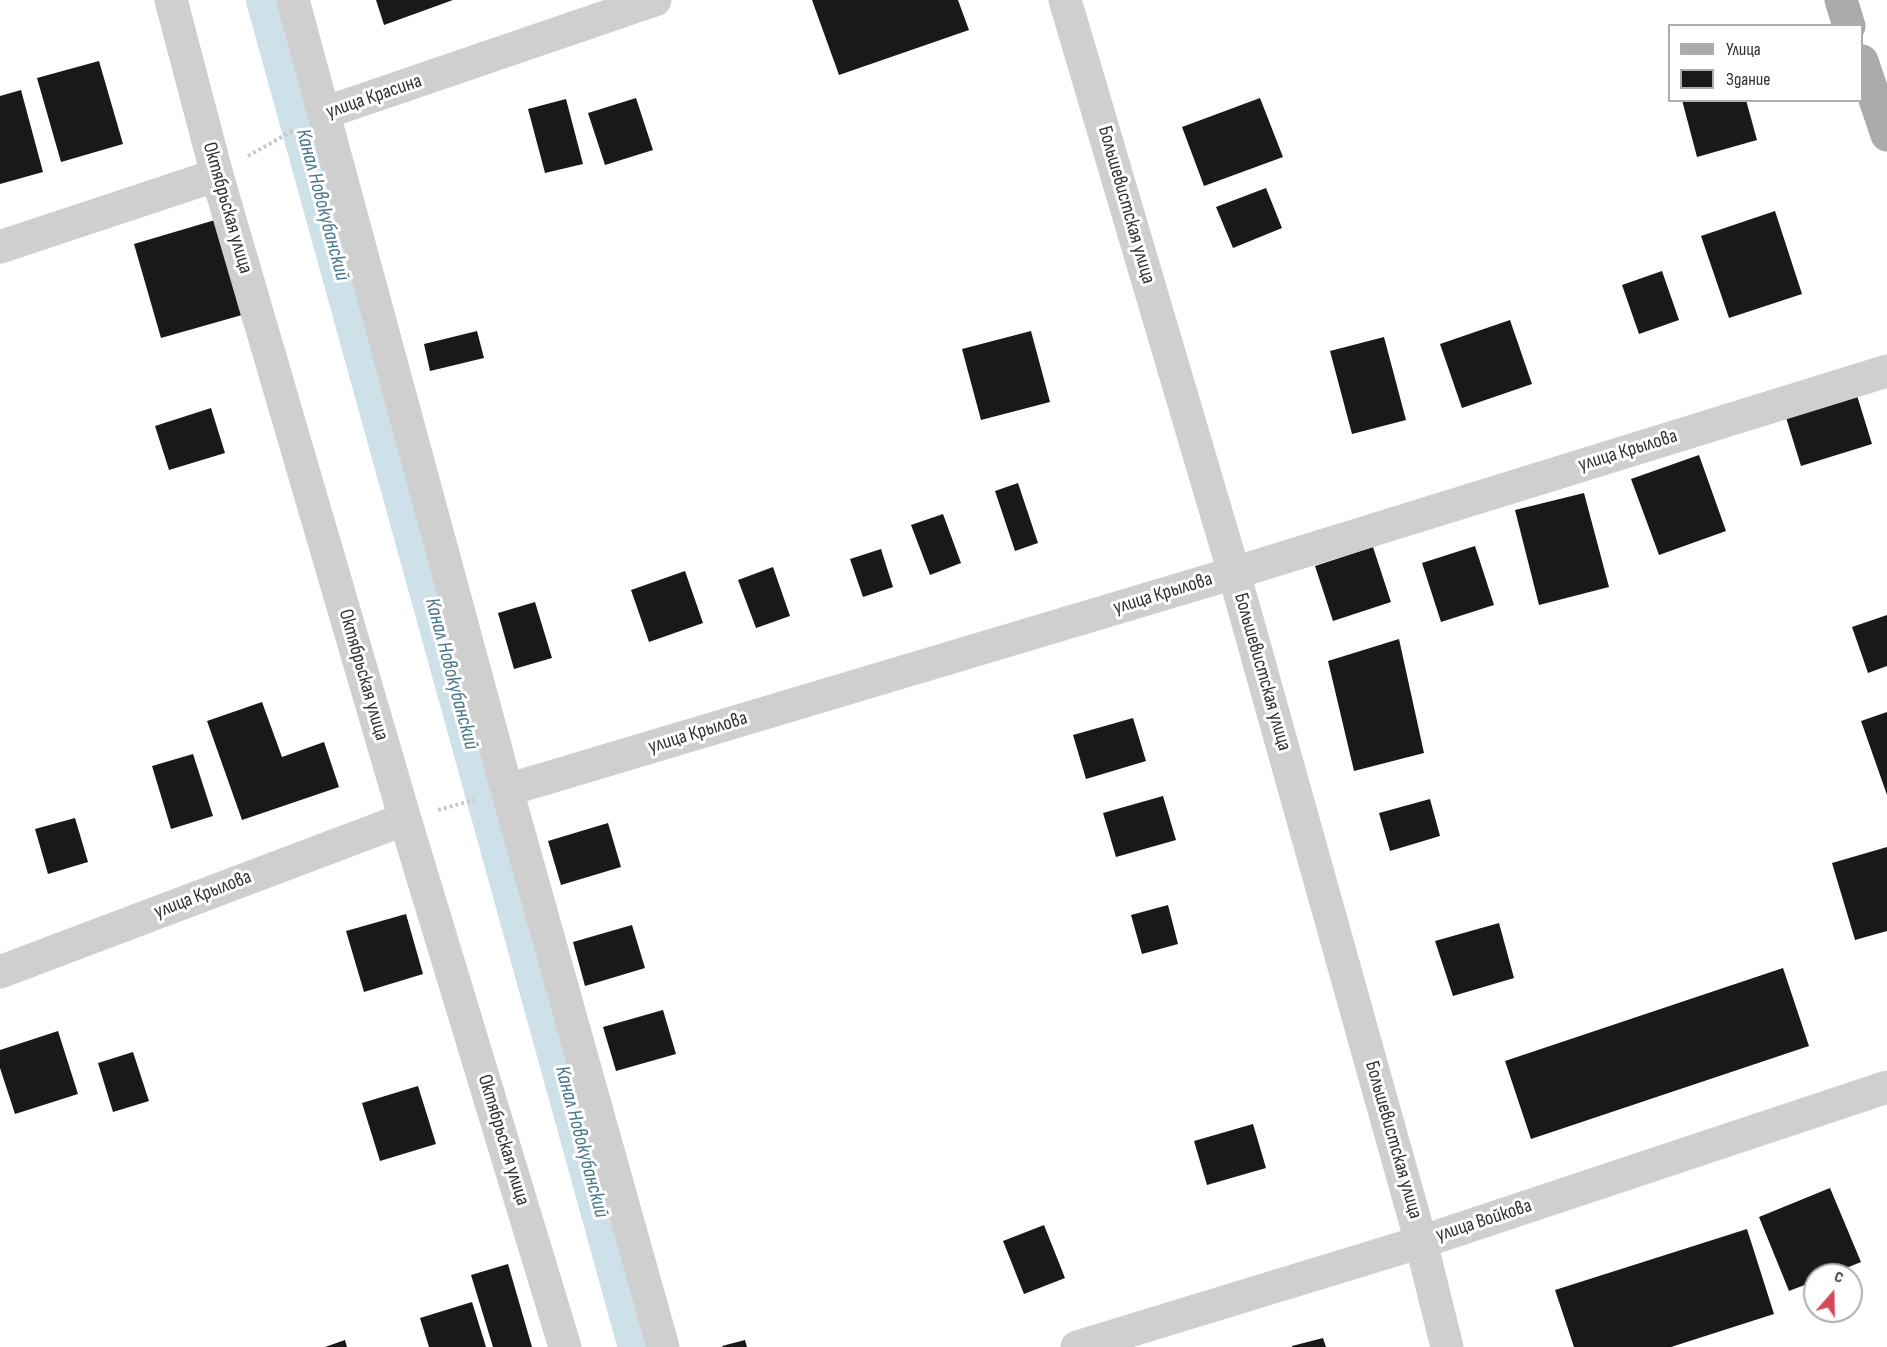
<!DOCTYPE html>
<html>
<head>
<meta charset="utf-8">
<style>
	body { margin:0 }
	#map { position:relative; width:1887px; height:1347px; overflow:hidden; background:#fff; font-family:"Sofia Sans Condensed",sans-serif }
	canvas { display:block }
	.legend { position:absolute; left:1668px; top:24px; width:195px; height:78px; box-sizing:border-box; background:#fff; border:2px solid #adadad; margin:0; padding:8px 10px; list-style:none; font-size:18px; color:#323232 }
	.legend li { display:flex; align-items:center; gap:12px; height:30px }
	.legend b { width:30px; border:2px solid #adadad }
	.north { position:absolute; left:1803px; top:1263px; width:60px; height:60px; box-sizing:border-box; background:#fff; border:2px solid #adadad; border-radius:50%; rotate:20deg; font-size:16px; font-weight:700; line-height:24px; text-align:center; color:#323232 }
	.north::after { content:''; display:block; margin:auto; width:21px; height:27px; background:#d5495b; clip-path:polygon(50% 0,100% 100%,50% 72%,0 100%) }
</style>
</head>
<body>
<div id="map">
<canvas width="1887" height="1347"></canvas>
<ul class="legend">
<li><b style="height:8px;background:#aaa"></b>Улица</li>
<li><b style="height:16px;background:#191919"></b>Здание</li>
</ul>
<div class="north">С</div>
</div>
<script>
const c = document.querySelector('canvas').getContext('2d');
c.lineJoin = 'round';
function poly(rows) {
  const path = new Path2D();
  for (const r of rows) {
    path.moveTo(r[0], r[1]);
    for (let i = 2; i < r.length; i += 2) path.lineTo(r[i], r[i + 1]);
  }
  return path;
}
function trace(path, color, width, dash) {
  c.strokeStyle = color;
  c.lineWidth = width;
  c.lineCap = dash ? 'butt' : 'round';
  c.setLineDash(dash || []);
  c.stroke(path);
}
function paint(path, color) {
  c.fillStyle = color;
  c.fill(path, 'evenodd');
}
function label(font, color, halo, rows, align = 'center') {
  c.font = font + ' "Sofia Sans Condensed",sans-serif';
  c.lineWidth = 6;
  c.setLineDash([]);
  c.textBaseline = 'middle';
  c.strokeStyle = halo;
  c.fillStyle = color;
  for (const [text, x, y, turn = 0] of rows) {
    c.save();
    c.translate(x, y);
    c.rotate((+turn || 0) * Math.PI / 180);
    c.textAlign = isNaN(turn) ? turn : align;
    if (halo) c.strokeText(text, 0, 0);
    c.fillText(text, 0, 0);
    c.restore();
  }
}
trace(poly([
	[265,0,637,1347]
]), '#cee0e8', 38);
paint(poly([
	[376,0,453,0,384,25],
	[812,0,958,0,969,30,839,75],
	[99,61,123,144,61,162,37,78],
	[21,90,43,172,0,184,0,96],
	[636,98,653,150,605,165,588,113],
	[1260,98,1283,157,1204,186,1182,127],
	[566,99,583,164,545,173,528,109],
	[1682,100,1746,100,1757,140,1697,157],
	[1266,188,1282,228,1233,248,1216,207],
	[1775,211,1802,294,1729,318,1701,236],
	[215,220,242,315,161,338,134,244],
	[1662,271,1679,320,1639,334,1622,285],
	[1510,320,1532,384,1462,408,1440,344],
	[477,331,484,358,430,371,424,344],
	[1031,331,1050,402,981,420,962,349],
	[1384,337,1406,420,1352,434,1330,351],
	[1855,389,1872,444,1801,466,1784,411],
	[211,408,225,453,169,470,155,426],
	[1699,455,1726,531,1659,555,1631,479],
	[1018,483,1038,543,1015,551,995,491],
	[1584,493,1609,587,1539,605,1515,510],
	[943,514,961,563,930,575,911,525],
	[1475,546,1494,605,1441,622,1422,563],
	[1373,547,1391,602,1333,621,1315,566],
	[881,549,893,587,863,597,850,559],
	[773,567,790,616,756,628,738,580],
	[685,571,703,623,649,642,631,590],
	[535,602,552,658,514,669,498,613],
	[1887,615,1887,666,1868,673,1852,627],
	[1399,639,1424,753,1354,771,1328,661],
	[262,702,282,757,324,742,339,787,242,820,207,721],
	[1887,712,1887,795,1861,721],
	[1133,718,1146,761,1086,779,1073,735],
	[193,754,213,816,171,829,152,766],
	[1163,796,1176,840,1116,857,1103,813],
	[1430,799,1440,836,1390,851,1379,813],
	[75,818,88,862,48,874,35,829],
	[608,823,621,867,561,885,548,841],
	[1887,847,1887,931,1855,940,1832,863],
	[1168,905,1178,944,1142,954,1131,915],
	[406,914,423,974,364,992,346,931],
	[1499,923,1514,978,1453,996,1435,941],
	[632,925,645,968,585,986,573,942],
	[1783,968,1809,1046,1531,1139,1505,1061],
	[663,1010,676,1054,616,1071,603,1027],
	[58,1031,78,1094,15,1114,0,1068,0,1050],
	[133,1052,149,1101,113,1112,98,1063],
	[418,1086,436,1144,380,1161,362,1103],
	[1253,1124,1266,1168,1207,1185,1194,1141],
	[1830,1188,1861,1262,1829,1275,1815,1275,1815,1281,1789,1291,1759,1217],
	[1044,1225,1065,1278,1024,1294,1003,1241],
	[1747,1229,1774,1314,1671,1347,1574,1347,1555,1290],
	[508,1264,532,1347,493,1347,471,1275],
	[472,1302,486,1347,429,1347,420,1318],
	[1323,1338,1326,1347,1292,1347,1292,1346],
	[345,1340,347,1347,325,1347],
	[745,1340,747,1347,723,1347,722,1346]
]), '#191919');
trace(poly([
	[248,156,294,130],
	[438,810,474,800]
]), '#c9c9c9', 4, [3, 3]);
trace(poly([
	[171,0,217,175,405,819,565,1347],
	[293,0,507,790,663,1347],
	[1065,0,1234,573,1421,1242,1447,1347],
	[324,113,655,0],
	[0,247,217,175],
	[507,790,1234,573,1887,371],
	[0,972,405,819],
	[1077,1347,1421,1242,1887,1087]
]), '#cfcfcf', 33);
trace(poly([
	[1841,0,1849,26],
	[1862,61,1887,135]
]), '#aaa', 33);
label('20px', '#323232', '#fff', [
	["улица Красина",374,97,-19],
	["Большевистская улица",1126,205,74],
	["Октябрьская улица",227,208,74],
	["улица Крылова",1628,451,-17],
	["улица Крылова",1163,594,-17],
	["Большевистская улица",1262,672,74],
	["Октябрьская улица",363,675,74],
	["улица Крылова",698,733,-17],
	["улица Крылова",203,895,-21],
	["Октябрьская улица",503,1140,73],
	["Большевистская улица",1393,1140,74],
	["улица Войкова",1484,1221,-18]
]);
label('italic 21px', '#47768d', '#fff', [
	["Канал Новокубанский",322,205,75],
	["Канал Новокубанский",451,674,75],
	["Канал Новокубанский",581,1142,75]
]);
</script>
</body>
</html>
